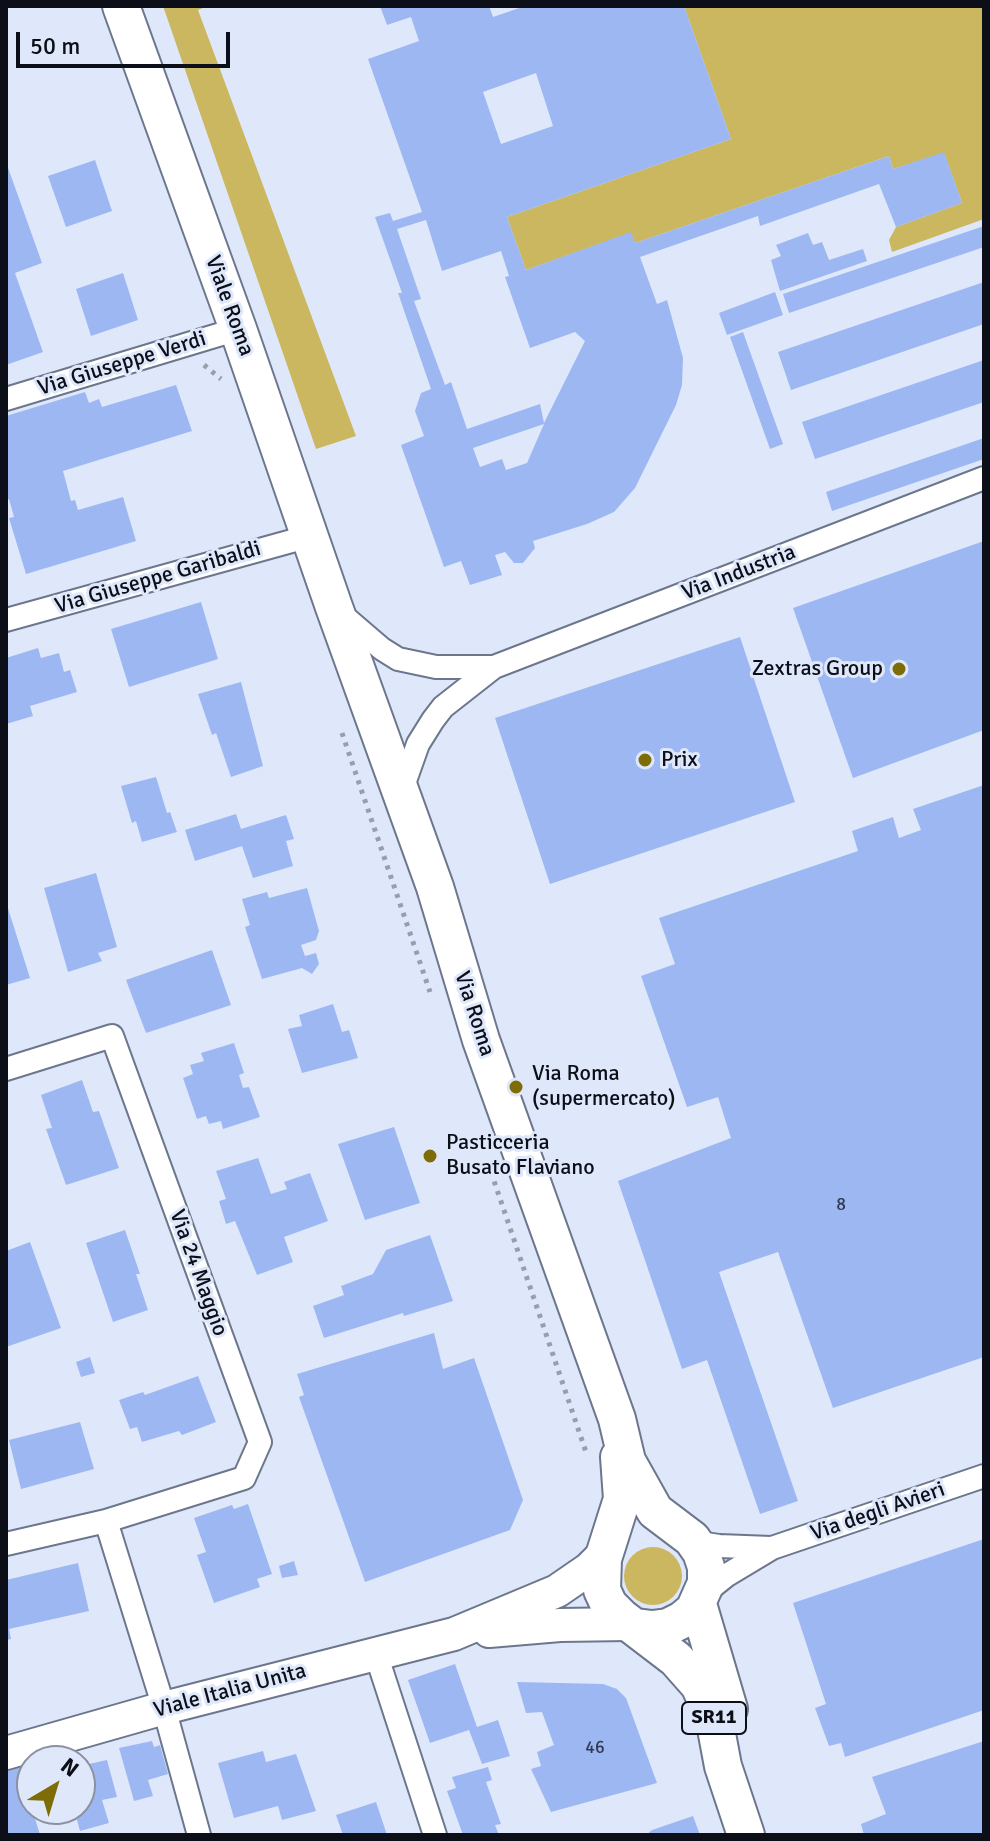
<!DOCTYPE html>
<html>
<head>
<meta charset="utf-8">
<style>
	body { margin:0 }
	#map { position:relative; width:990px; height:1841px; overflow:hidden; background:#dfe8fb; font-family:Signika,sans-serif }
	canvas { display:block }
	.frame { position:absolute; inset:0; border:8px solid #0c0f17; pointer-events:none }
	.north { position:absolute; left:16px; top:1745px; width:80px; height:80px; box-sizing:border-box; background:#dfe8fb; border:2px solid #8b91a0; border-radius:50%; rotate:38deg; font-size:22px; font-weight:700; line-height:32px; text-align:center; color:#0c0f17 }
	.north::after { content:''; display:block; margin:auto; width:28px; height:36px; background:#7e6c07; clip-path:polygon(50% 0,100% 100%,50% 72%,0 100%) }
	.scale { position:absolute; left:16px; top:32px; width:214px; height:36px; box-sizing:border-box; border:4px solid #0c0f17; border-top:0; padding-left:10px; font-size:24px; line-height:28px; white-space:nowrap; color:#0c0f17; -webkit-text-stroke:6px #dfe8fb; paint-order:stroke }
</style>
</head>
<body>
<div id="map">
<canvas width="990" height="1841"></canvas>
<div class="frame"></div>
<div class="north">N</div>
<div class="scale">50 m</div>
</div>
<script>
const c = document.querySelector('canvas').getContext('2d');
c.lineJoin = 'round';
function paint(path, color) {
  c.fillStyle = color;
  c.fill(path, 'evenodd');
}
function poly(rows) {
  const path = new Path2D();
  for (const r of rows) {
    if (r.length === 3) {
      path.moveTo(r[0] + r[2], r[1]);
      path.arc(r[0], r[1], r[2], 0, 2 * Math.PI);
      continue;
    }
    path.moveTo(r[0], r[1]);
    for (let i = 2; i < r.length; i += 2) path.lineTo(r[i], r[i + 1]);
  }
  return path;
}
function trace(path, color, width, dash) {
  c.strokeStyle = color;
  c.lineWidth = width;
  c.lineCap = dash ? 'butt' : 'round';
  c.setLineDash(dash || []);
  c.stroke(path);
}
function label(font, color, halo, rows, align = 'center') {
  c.font = font + ' Signika,sans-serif';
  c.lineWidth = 6;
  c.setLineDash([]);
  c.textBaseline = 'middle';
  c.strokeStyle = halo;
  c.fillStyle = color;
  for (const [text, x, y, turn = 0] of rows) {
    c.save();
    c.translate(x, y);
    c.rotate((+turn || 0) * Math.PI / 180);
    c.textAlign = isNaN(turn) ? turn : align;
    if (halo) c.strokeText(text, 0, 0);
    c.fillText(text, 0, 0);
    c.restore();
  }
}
paint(poly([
	[163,6,208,6,198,10,356,436,316,449],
	[684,6,984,6,984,219,892,252,889,240,896,227,962,203,944,153,893,169,889,156,635,243,630,233,526,270,507,217,731,139],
	[653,1576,29]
]), '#cbb760');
paint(poly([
	[380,6,489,6,493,17,525,6,684,6,731,139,507,217,526,270,631,232,635,243,889,156,893,169,944,152,962,203,896,227,879,184,760,226,758,216,640,257,657,304,667,300,683,358,682,385,676,405,635,488,614,512,587,524,533,541,535,548,523,563,514,563,505,552,495,555,502,575,470,585,461,561,444,567,401,445,424,436,415,411,421,393,431,389,398,293,402,293,375,217,390,213,393,221,422,212,368,59,419,41,411,17,387,25],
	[536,73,553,126,501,144,483,92],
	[426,220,442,271,501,251,509,276,505,277,530,348,575,332,585,341,544,423,540,404,467,429,451,382,445,385,414,301,421,299,397,229],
	[544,424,527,463,506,470,502,459,480,467,473,448],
	[95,160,112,211,66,227,48,176],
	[6,162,42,263,15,273,43,352,6,365],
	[984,226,984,247,789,313,783,294],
	[808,233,813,245,822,242,829,260,863,249,867,261,780,291,771,260,781,256,776,245],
	[123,273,138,320,91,336,76,289],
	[984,282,984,324,791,390,778,352],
	[775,292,783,315,727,335,719,313],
	[743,332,783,444,770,449,730,337],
	[984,360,984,402,815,459,802,422],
	[176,385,192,431,63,471,71,501,75,500,78,510,123,497,136,541,26,574,9,518,14,517,9,499,6,500,6,416,85,392,89,403,99,399,102,407],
	[984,438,984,459,832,511,826,492],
	[984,541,984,730,853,778,793,608],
	[201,602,218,659,129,687,111,629],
	[740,637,795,802,550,884,495,718],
	[38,648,41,658,59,653,64,672,70,670,77,692,30,706,33,716,6,724,6,658],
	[241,682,263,766,231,777,216,733,212,735,198,694],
	[156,777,167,813,170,812,177,832,142,842,136,821,132,823,121,786],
	[984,785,984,1357,833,1408,778,1252,719,1272,798,1501,760,1514,707,1360,682,1369,618,1181,731,1138,718,1097,687,1107,641,976,675,964,659,918,858,851,852,831,893,817,899,838,921,830,913,809],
	[236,814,241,829,286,815,294,839,286,841,293,866,253,878,242,846,195,861,185,830],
	[96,873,117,947,98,953,102,961,68,972,44,888],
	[307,888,319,931,316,940,301,945,305,956,316,953,319,964,312,974,302,968,262,979,245,927,250,925,242,899,267,892,269,898],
	[6,902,30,978,6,985],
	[212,950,231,1005,146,1033,126,980],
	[333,1004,342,1032,349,1030,358,1058,302,1073,288,1029,302,1026,299,1015],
	[234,1043,244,1073,239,1075,243,1088,249,1087,260,1117,223,1129,221,1121,209,1124,206,1116,197,1119,183,1078,193,1074,190,1065,204,1061,201,1053],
	[82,1080,93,1112,99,1111,119,1168,66,1185,46,1129,52,1128,41,1095],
	[394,1127,420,1203,365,1220,338,1144],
	[258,1158,271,1194,287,1189,284,1182,310,1173,328,1221,284,1237,293,1262,257,1275,235,1221,226,1224,219,1201,226,1199,216,1171],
	[125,1230,140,1274,136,1274,148,1310,113,1322,86,1243],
	[430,1235,453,1301,404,1316,403,1313,324,1338,313,1306,344,1295,341,1286,373,1274,386,1250],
	[30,1242,61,1328,6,1347,6,1251],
	[434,1333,443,1369,474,1358,523,1500,510,1530,365,1582,299,1397,304,1395,297,1374],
	[90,1357,95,1373,81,1377,76,1362],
	[198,1376,216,1422,182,1435,179,1431,142,1442,137,1427,130,1429,119,1400,143,1392,145,1395],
	[80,1422,94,1469,21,1489,9,1440],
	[248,1504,272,1574,257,1579,260,1587,214,1603,197,1555,206,1552,194,1518,232,1505,234,1509],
	[984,1539,984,1710,845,1757,841,1743,829,1746,815,1708,826,1704,793,1603],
	[294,1561,298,1575,282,1578,279,1566],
	[78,1563,89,1611,9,1629,11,1639,6,1640,6,1580],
	[455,1664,477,1727,498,1720,510,1756,482,1764,469,1730,430,1743,408,1680],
	[517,1682,603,1684,617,1689,626,1698,657,1783,551,1812,531,1769,541,1766,537,1752,554,1745,542,1712,526,1713],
	[152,1741,154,1747,160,1745,168,1774,148,1780,153,1796,134,1801,119,1748],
	[984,1741,984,1835,864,1835,861,1824,886,1814,872,1777],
	[263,1751,266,1762,296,1754,316,1811,282,1820,278,1806,234,1818,218,1763],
	[88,1760,89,1764,107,1760,117,1797,102,1800,109,1823,80,1831,74,1809,80,1809,80,1763],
	[25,1765,32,1791,31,1805,40,1835,6,1835,6,1770],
	[488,1767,492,1780,486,1782,501,1824,495,1825,499,1835,463,1835,447,1791,456,1788,452,1777],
	[376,1802,387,1835,343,1835,336,1815],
	[693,1816,700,1835,646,1835,652,1830]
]), '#9db7f2');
const street = poly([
	[6,399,238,329],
	[340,613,382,649,398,659,436,667,494,667],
	[6,620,310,536],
	[401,792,418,744,433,720,443,707,494,667,984,478],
	[6,1069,112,1036,260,1442,244,1478,106,1521,6,1544],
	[106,1521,164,1708,199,1835],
	[691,1538,699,1543,719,1546,771,1548],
	[702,1595,727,1575,772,1548,984,1476],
	[376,1654,435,1835]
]);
const secondary = poly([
	[489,1631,560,1625,628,1624],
	[6,1753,164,1708,454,1634,557,1591,589,1569,606,1552]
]);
const primary = poly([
	[121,6,238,329,334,607,435,887,481,1040,617,1419,627,1461,655,1511,692,1539,701,1552,706,1567,706,1583,694,1610,682,1620,668,1627,652,1629,636,1627],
	[619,1457,622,1499,603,1559,602,1590,609,1605,621,1617,676,1659,699,1685,714,1718,723,1766,746,1835],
	[698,1604,729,1709]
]);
trace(street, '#6c768c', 26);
trace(secondary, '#6c768c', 36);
trace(primary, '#6c768c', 40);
trace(poly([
	[204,365,221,379],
	[342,733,430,992],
	[491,1172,587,1455]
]), '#979ead', 5, [4, 6]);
trace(street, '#fff', 22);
trace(secondary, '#fff', 32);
trace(primary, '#fff', 36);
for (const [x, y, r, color] of [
	[899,669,8,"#7e6c07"],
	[645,760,8,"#7e6c07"],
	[516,1087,8,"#7e6c07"],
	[430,1156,8,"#7e6c07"]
]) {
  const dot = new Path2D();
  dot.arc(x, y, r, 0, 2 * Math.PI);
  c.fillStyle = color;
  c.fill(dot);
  trace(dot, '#dfe8fb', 3);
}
label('18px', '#30394e', null, [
	["8",841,1205],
	["46",595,1748]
]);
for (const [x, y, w] of [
	[714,1718,64]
]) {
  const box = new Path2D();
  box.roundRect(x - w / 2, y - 16, w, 32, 6);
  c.fillStyle = '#dfe8fb';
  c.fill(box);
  trace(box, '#0c0f17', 2);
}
label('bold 20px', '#0c0f17', null, [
	["SR11",714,1718]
]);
label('22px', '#0c0f17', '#dfe8fb', [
	["Viale Roma",229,306,70],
	["Via Giuseppe Verdi",122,364,-17],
	["Via Industria",739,573,-21],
	["Via Giuseppe Garibaldi",158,578,-16],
	["Via Roma",474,1014,72],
	["Via 24 Maggio",198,1273,70],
	["Via degli Avieri",878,1512,-19],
	["Viale Italia Unita",230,1691,-15]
]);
label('22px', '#0c0f17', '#dfe8fb', [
	["Zextras Group",883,669,"right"],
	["Prix",661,760],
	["Via Roma",532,1074],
	["(supermercato)",532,1099],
	["Pasticceria",446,1143],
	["Busato Flaviano",446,1168]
], 'left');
</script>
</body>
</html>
